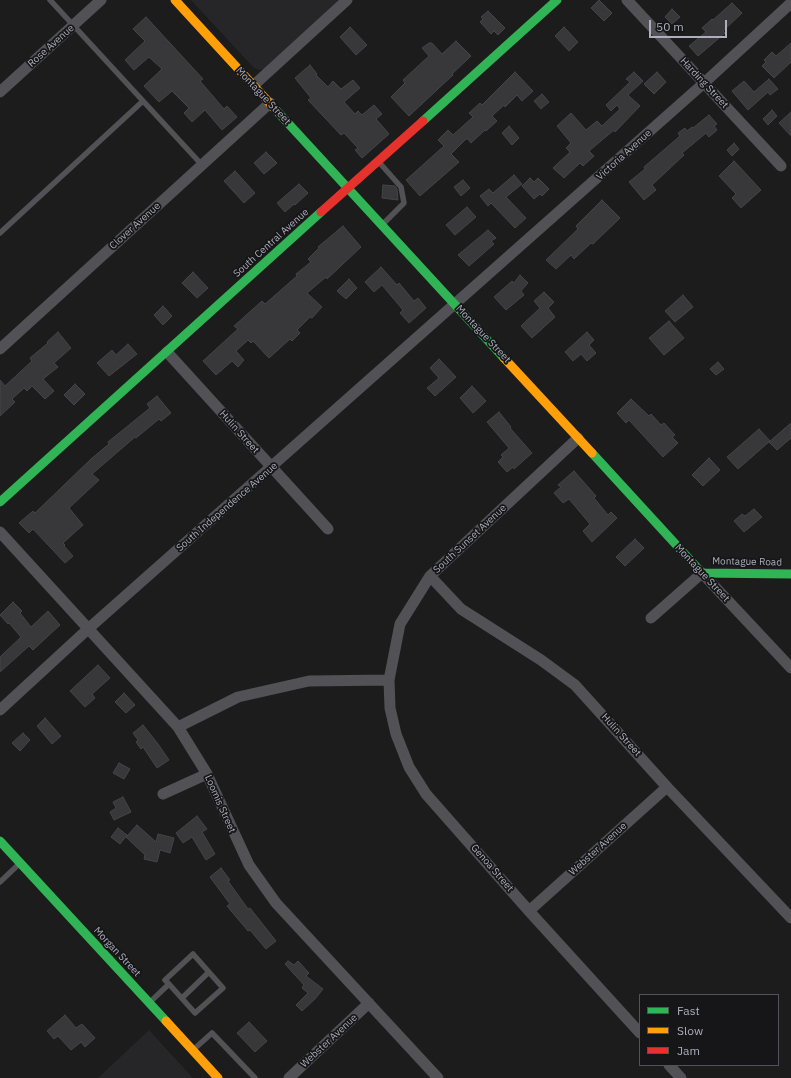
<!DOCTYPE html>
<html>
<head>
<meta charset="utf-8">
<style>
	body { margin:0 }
	#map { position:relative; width:791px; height:1078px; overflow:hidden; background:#1c1c1c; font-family:"IBM Plex Sans",sans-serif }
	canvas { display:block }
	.legend { position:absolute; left:639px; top:994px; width:140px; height:72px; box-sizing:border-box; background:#161618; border:1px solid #52535a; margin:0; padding:5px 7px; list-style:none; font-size:12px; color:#adafbc }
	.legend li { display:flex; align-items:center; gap:8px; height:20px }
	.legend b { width:20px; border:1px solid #52535a }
	.scale { position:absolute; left:649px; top:20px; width:78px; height:18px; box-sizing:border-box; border:2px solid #adafbc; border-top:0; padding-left:5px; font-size:12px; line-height:14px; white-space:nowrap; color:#adafbc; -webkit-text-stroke:3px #161618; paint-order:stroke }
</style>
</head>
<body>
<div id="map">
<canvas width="791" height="1078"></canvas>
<ul class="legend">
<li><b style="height:5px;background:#30b455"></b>Fast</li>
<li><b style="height:5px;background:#ff9f0a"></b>Slow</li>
<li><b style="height:5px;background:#e5322d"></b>Jam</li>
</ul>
<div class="scale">50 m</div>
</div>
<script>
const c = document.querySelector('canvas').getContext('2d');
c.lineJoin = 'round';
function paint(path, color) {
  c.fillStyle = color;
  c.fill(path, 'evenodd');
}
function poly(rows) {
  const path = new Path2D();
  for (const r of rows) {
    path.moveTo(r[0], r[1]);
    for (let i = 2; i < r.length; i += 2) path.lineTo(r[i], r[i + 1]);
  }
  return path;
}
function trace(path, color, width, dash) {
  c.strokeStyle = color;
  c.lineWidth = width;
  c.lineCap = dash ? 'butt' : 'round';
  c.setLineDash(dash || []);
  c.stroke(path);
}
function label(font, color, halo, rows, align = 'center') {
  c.font = font + ' "IBM Plex Sans",sans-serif';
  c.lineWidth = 3.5;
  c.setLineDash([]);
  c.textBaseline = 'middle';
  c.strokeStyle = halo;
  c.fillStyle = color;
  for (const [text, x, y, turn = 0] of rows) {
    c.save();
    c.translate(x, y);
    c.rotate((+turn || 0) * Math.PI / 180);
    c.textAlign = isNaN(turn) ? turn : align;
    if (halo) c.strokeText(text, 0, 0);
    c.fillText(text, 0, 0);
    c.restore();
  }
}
paint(poly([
	[191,0,341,0,264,69,259,70,254,68],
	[149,1030,193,1078,98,1078]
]), '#262628');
const building = poly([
	[599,0,612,13,604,21,591,8,599,0],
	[732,3,742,13,723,31,725,33,698,56,689,46,706,32,702,28,712,19,713,20,732,3],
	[672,9,680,17,672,24,665,17,672,9],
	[488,11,505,28,498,35,494,31,491,34,480,22,483,19,481,17,488,11],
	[146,17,203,79,200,81,224,109,227,106,237,117,222,130,205,110,192,122,184,113,189,108,172,91,159,102,144,86,162,69,149,57,134,70,125,60,145,41,133,29,146,17],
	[350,27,367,45,356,55,340,37,350,27],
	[564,27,578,42,569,51,555,36,564,27],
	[456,41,471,56,452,74,453,75,409,116,391,97,405,83,403,80,429,56,422,48,429,43,432,43,442,54,456,41],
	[791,43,791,62,774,78,762,66,766,62,764,60,772,52,776,56,791,43],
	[310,65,317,74,316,75,328,87,333,81,341,89,353,80,360,88,344,102,355,114,358,111,362,115,374,105,382,114,376,119,389,134,362,158,355,150,358,148,344,133,341,135,308,100,311,98,295,78,310,65],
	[515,72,533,91,522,101,517,95,505,107,504,105,492,116,497,121,486,131,485,130,471,143,468,139,466,139,451,154,459,162,420,196,406,180,444,146,438,140,448,130,453,135,473,117,469,113,480,103,482,105,515,72],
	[634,72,643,81,628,95,640,106,615,132,614,130,589,151,594,156,583,166,580,163,564,178,553,168,570,152,566,148,571,143,557,126,571,113,586,130,597,121,602,126,620,109,617,105,611,111,606,105,630,82,626,79,634,72],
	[657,72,666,82,654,94,644,84,657,72],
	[769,79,778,89,770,95,768,92,748,110,732,91,744,81,754,92,769,79],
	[542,94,549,102,541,109,534,101,542,94],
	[772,110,777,116,768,125,763,119,772,110],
	[791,112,791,136,779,123,791,112],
	[709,115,717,124,714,126,717,130,709,137,706,133,682,153,684,155,652,185,656,190,644,200,629,182,645,169,644,167,680,136,678,133,685,128,687,131,692,127,693,128,709,115],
	[509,126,519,138,512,145,502,133,509,126],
	[734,143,739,149,732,156,727,150,734,143],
	[266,152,277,163,264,174,254,163,266,152],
	[734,161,761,190,741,208,732,198,736,194,719,176,734,161],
	[235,171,255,193,244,203,224,181,235,171],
	[514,175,522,184,506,197,526,218,515,228,491,203,488,206,480,196,489,189,493,193,514,175],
	[530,178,534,182,538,178,549,189,542,196,540,194,534,199,522,186,530,178],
	[463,180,470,188,461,196,454,187,463,180],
	[299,184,308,193,295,205,294,204,285,212,277,203,299,184],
	[383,185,395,186,397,189,398,200,382,198,383,185],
	[602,200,620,218,593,244,591,243,574,259,571,255,556,269,546,260,578,229,576,226,602,200],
	[467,207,476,217,455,235,446,225,467,207],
	[343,226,361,247,327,279,326,277,307,293,322,307,312,318,310,317,297,330,300,333,292,341,290,339,269,358,253,341,251,343,248,340,236,351,244,360,238,367,232,361,216,375,203,361,238,329,234,326,262,301,265,304,297,276,296,274,311,262,308,259,319,248,318,247,343,226],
	[488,230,496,238,491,241,494,244,469,266,458,255,488,230],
	[381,267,397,285,399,283,414,301,418,298,426,308,409,323,400,313,403,310,382,285,374,292,365,282,381,267],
	[193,272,208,288,197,298,182,283,193,272],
	[520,275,528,283,521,291,524,295,506,310,494,297,512,281,514,283,520,275],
	[349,279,357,288,346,299,337,291,349,279],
	[544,292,554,302,548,308,555,317,532,338,521,326,540,308,534,301,544,292],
	[683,295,693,307,675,322,665,311,683,295],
	[163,306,172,316,163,325,154,315,163,306],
	[669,321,684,338,664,355,649,338,669,321],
	[58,332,71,348,54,363,58,367,43,379,54,391,45,399,32,386,27,391,24,388,12,399,15,402,0,416,0,380,5,386,32,361,30,358,48,343,47,342,58,332],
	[587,332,594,340,589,345,596,353,587,361,581,354,573,361,565,352,587,332],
	[128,344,137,354,109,376,97,363,112,350,116,355,128,344],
	[439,359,456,377,435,396,427,388,439,378,430,368,439,359],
	[718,362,724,369,716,375,710,369,718,362],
	[75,384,85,394,74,405,64,395,75,384],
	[472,386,486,401,473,413,460,398,472,386],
	[157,396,171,413,161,421,159,419,136,438,135,437,92,474,99,480,69,508,83,525,63,543,65,545,64,546,73,556,65,563,33,529,29,533,19,523,33,511,35,513,91,459,109,444,108,442,150,408,147,404,157,396],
	[631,399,649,416,651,414,661,425,664,423,675,435,672,437,678,443,663,457,629,420,626,423,617,413,631,399],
	[499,412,511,427,510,428,532,453,514,469,513,467,507,472,498,462,503,457,501,455,509,448,487,422,499,412],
	[791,423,791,438,777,450,769,442,791,423],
	[759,429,770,441,738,469,727,457,759,429],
	[709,458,720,470,703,486,692,475,709,458],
	[574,471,596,496,594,498,608,515,611,512,617,518,592,542,583,531,590,524,569,499,563,503,554,493,561,487,558,485,574,471],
	[754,509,762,517,744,532,734,521,742,514,745,516,754,509],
	[635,539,644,548,625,566,616,557,635,539],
	[13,602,22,611,20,613,31,627,48,611,60,625,33,650,29,646,0,672,0,657,21,637,9,623,8,624,0,615,13,602],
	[98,665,110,678,92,694,95,698,85,707,70,691,98,665],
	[124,693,135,705,126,713,115,702,124,693],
	[45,718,61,736,52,744,37,726,45,718],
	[143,725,158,744,169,760,157,768,143,747,141,749,136,742,138,740,133,733,143,725],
	[23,733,30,740,20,751,12,743,23,733],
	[119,763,130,769,124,779,113,773,119,763],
	[123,797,131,812,114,820,110,812,116,808,113,802,123,797],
	[197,816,207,829,202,832,215,854,206,860,192,837,183,843,176,833,197,816],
	[137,825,156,842,158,834,174,838,170,853,160,850,157,862,144,859,145,855,126,837,137,825],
	[118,828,127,835,120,844,111,837,118,828],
	[221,868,230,880,228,881,248,909,250,908,276,941,266,949,250,930,248,931,227,906,230,904,210,877,221,868],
	[288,961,294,965,298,961,309,973,306,976,323,989,315,999,302,1011,296,1005,308,993,302,988,304,985,285,964,288,961],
	[65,1015,76,1028,82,1024,95,1038,85,1047,81,1042,71,1050,58,1036,54,1039,47,1031,65,1015],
	[249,1022,267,1041,255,1052,237,1033,249,1022]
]);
paint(building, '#38383a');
trace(building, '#444548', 1);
trace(poly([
	[50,0,202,165],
	[378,161,401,187,404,203,382,225],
	[0,233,143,101],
	[0,882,20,863],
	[182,998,209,972],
	[149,1003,169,984,195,1013,223,988,193,954,165,980,169,984],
	[193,1050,212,1033,255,1078]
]), '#525256', 5.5);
trace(poly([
	[627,0,781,166],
	[254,85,347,0],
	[0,92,101,0],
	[0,349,270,103],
	[167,352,328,529],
	[578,438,430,576,400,624,389,680,390,708,396,734,409,767,426,794,529,911,640,1033],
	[0,532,178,727,207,774,249,865,276,903,438,1078],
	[430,576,461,609,541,660,575,685,667,787,791,918],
	[651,618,702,573,791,668],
	[0,710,88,629,704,83,791,3],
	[178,727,238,697,309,681,389,680],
	[163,794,207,774],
	[529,911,667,787],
	[669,1065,681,1078],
	[289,1078,369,1003]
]), '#525256', 11);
trace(poly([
	[275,109,504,358],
	[423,121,557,0],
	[592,453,702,573,791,574],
	[0,502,321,212],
	[0,841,166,1021]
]), '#30b455', 9);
trace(poly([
	[175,0,275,109],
	[504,358,592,453],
	[166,1021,218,1078]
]), '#ff9f0a', 9);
trace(poly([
	[321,212,423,121]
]), '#e5322d', 9);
label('10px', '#adafbc', '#161618', [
	["Rose Avenue",51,46,-42],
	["Harding Street",704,83,47],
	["Montague Street",263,96,47],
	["Victoria Avenue",624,155,-42],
	["Clover Avenue",135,226,-42],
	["South Central Avenue",271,243,-42],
	["Montague Street",483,334,47],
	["Hulin Street",239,432,48],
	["South Independence Avenue",227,507,-41],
	["South Sunset Avenue",470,539,-43],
	["Montague Road",747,562,1],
	["Montague Street",702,573,47],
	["Hulin Street",621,735,48],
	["Loomis Street",220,804,66],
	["Webster Avenue",598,849,-42],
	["Genoa Street",492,868,49],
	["Morgan Street",117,952,47],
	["Webster Avenue",329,1041,-43]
]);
</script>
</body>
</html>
